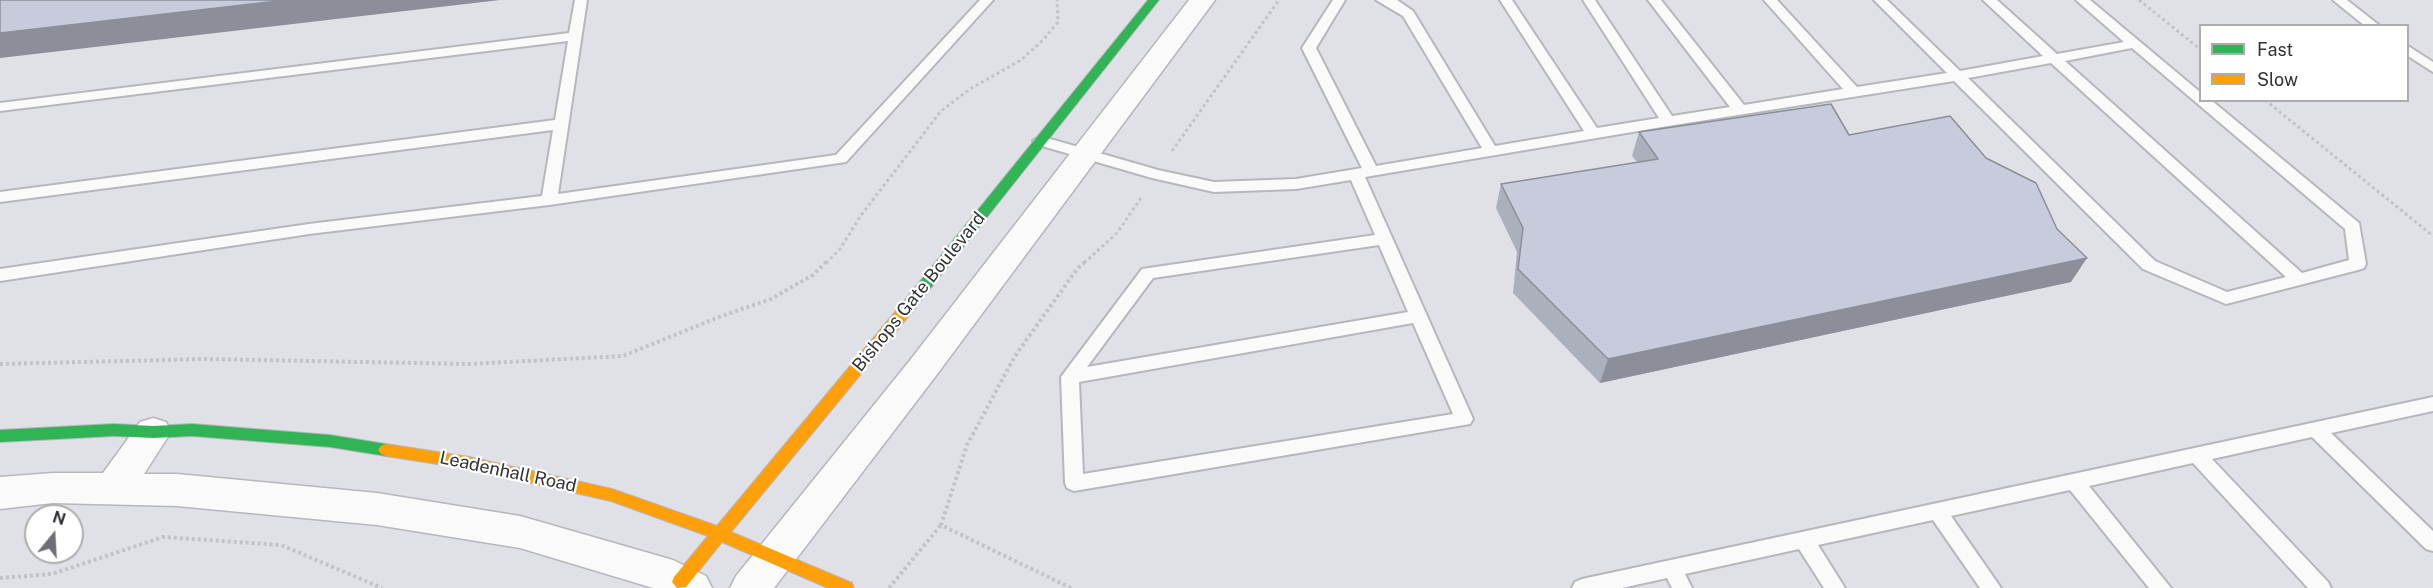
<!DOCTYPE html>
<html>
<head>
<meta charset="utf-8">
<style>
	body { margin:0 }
	#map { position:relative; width:2433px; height:588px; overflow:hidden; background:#e0e1e7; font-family:"Public Sans",sans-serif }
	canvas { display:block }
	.legend { position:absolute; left:2199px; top:24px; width:210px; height:78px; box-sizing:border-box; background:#fff; border:2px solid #acadae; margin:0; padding:8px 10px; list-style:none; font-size:18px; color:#303235 }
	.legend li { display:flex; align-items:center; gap:12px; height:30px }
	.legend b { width:30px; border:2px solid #acadae }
	.north { position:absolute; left:24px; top:504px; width:60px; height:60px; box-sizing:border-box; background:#fff; border:2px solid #acadae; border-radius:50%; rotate:18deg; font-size:16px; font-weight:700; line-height:24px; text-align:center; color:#303235 }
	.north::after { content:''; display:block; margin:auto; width:21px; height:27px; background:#6e6f73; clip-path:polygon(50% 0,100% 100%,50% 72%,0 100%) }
</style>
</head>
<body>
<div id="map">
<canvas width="2433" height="588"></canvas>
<ul class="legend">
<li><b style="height:8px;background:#30b455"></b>Fast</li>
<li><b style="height:8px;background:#ff9f0a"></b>Slow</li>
</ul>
<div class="north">N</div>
</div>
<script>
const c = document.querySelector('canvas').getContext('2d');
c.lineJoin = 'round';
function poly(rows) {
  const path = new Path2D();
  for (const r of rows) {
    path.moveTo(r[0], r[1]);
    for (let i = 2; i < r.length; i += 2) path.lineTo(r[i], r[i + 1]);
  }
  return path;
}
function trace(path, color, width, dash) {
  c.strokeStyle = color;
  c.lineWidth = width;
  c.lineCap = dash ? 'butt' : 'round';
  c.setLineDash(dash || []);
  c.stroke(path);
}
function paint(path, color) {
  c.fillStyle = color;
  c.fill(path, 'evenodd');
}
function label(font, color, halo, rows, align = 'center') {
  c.font = font + ' "Public Sans",sans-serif';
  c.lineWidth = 4.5;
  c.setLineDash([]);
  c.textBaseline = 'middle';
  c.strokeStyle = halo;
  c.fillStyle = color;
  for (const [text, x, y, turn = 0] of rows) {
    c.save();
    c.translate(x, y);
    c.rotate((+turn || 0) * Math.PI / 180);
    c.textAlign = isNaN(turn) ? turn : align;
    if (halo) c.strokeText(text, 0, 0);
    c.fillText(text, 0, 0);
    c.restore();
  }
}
const lane = poly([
	[575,0,587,0,558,194,836,155,980,0,993,0,846,162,549,205,309,234,0,281,0,269,309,224,542,196,553,130,0,202,0,192,555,120,568,41,0,111,0,103,569,33,575,0],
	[1333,0,1345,0,1316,48,1376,166,1482,148,1403,16,1376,0,1397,0,1413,11,1495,146,1584,131,1500,0,1512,0,1597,128,1659,118,1583,0,1595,0,1672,116,1730,107,1648,0,1661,0,1744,105,1843,89,1764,0,1777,0,1857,87,1947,73,1874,0,1887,0,1960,71,2043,56,1983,0,1997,0,2057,54,2124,42,2076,0,2090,0,2200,92,2200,100,2211,100,2359,223,2366,264,2364,268,2358,270,2226,304,2143,269,1954,81,1668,126,1365,177,1473,419,1470,424,1074,491,1067,488,1065,483,1061,377,1142,269,1375,235,1351,180,1296,189,1214,192,1152,178,1035,144,1033,141,1040,136,1158,170,1214,182,1296,179,1362,168,1302,48,1333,0],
	[2132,48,2345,229,2349,260,2302,273,2065,61,2132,48],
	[2051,63,2286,277,2227,292,2155,261,1968,78,2051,63],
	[1379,245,1408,312,1087,367,1153,278,1379,245],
	[1413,323,1453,414,1083,474,1079,382,1413,323],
	[2333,0,2347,0,2380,26,2365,26,2333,0],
	[2408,46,2433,62,2433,72,2408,56,2408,46],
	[2433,397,2433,411,2331,433,2433,531,2433,551,2426,549,2312,437,2212,459,2328,582,2331,588,2308,588,2193,463,2089,486,2171,588,2149,588,2070,490,1951,516,2001,588,1980,588,1933,520,1818,545,1845,588,1824,588,1799,549,1685,574,1692,588,1672,588,1667,578,1622,588,1572,588,1575,582,1582,579,2433,397]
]);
const street = poly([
	[1189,0,1215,0,935,377,774,588,730,588,736,576,911,359,1189,0],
	[153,418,166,422,171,432,144,474,177,474,377,493,520,516,673,560,706,576,712,588,653,588,520,548,377,525,177,506,53,503,0,509,0,477,53,473,103,473,140,422,153,418]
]);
const fast = poly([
	[1148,0,1159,0,911,313,901,313,899,309,901,305,1148,0],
	[114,424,153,426,192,424,330,435,386,444,391,446,394,450,391,454,386,456,330,447,192,436,153,438,114,436,0,442,0,430,114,424]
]);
const slow = poly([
	[906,304,911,305,913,309,911,313,731,532,852,583,854,588,828,588,722,542,686,587,677,588,672,582,674,577,708,536,611,501,469,469,386,456,381,454,378,450,381,446,386,444,469,457,612,489,717,526,901,305,906,304]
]);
trace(lane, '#b6b7bb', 4);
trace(street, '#b6b7bb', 3);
trace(fast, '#b6b7bb', 2);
trace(slow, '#b6b7bb', 2);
trace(poly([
	[2139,0,2200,49],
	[2265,100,2433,236],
	[1172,151,1279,0],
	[826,263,840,249,862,214,941,111,970,89,1021,60,1043,40,1058,22,1057,0],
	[1084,263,1117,233,1141,198]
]), '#c2c3c5', 3, [3, 3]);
trace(poly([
	[0,364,205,359,469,364,623,356,719,317,771,299,813,275,827,261],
	[0,578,52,574,163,537,281,545,382,588],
	[889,588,941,525],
	[1071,588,941,525,967,445,1015,356,1077,269,1086,261]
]), '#c2c3c5', 4, [3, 3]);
paint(lane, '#fafafb');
paint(street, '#fafafb');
paint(fast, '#30b455');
paint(slow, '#ff9f0a');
paint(poly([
	[1639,132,1849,135,2071,282,1600,383,1513,293,1517,252,1496,208,1501,184,1637,162,1632,156]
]), '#acafbc');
paint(poly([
	[286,0,500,0,0,58,0,33],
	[2087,258,2071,282,1600,383,1608,359]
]), '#8c8e99');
const building = poly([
	[0,0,286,0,0,33,0,0],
	[1831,104,1849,135,1950,116,1986,158,2036,183,2057,229,2087,258,1608,359,1518,269,1523,228,1501,184,1658,159,1639,132,1831,104]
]);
paint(building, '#c8cbdb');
trace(building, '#8c8e99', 1.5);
label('18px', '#303235', '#fff', [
	["Bishops Gate Boulevard",919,292,-51],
	["Leadenhall Road",508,472,12]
]);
</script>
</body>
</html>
